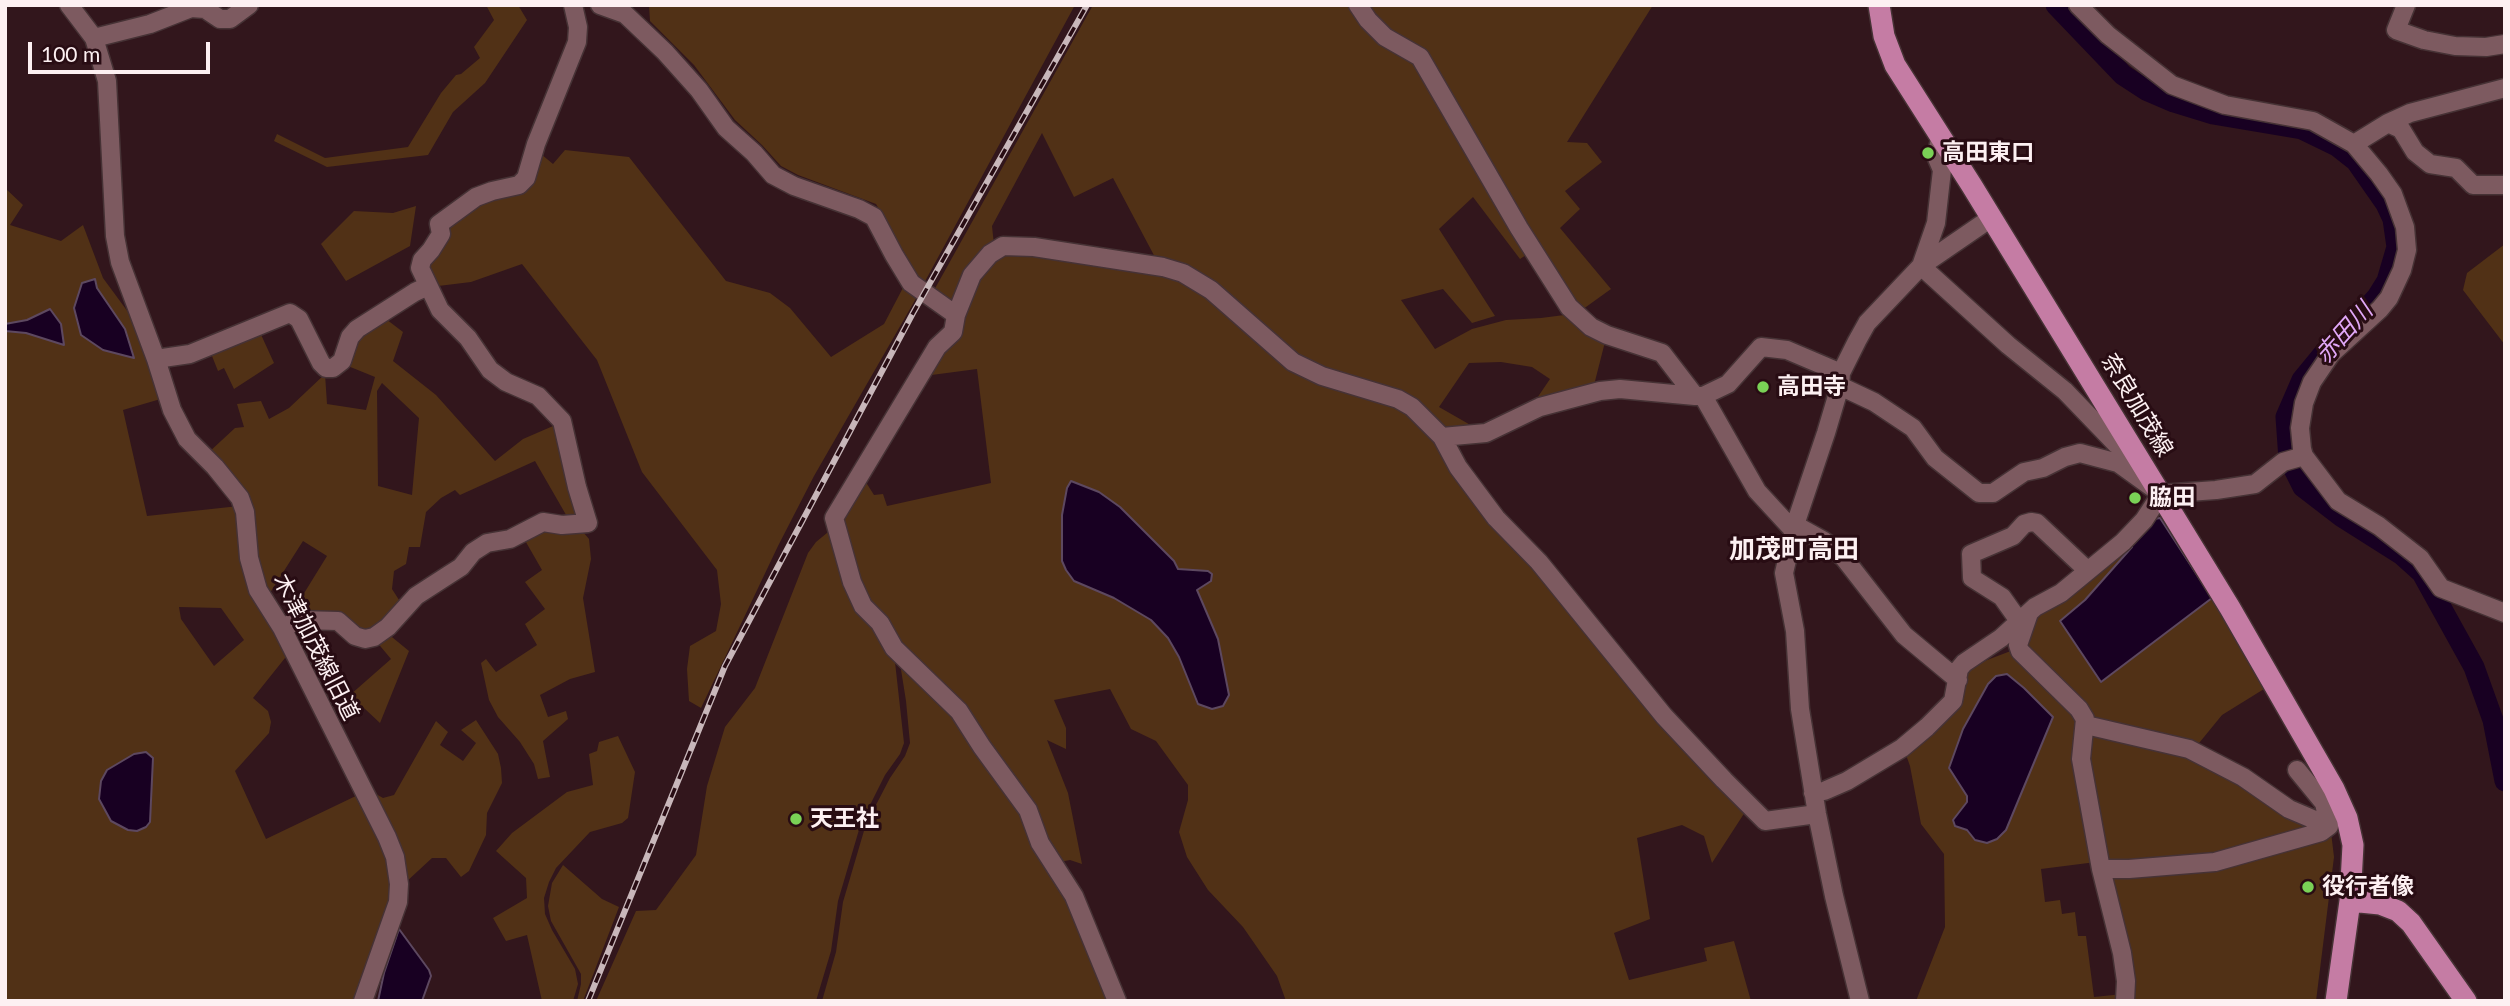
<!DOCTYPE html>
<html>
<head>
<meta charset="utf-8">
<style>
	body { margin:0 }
	#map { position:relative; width:2510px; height:1006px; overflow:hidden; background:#32161c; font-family:Lato,sans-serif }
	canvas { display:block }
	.frame { position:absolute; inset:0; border:7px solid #fdf0f2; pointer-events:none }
	.scale { position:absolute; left:28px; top:42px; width:182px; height:32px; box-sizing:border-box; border:4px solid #fdf0f2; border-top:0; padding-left:9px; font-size:21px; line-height:24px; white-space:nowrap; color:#fdf0f2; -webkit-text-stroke:5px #280c13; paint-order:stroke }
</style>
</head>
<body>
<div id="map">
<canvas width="2510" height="1006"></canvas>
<div class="frame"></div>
<div class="scale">100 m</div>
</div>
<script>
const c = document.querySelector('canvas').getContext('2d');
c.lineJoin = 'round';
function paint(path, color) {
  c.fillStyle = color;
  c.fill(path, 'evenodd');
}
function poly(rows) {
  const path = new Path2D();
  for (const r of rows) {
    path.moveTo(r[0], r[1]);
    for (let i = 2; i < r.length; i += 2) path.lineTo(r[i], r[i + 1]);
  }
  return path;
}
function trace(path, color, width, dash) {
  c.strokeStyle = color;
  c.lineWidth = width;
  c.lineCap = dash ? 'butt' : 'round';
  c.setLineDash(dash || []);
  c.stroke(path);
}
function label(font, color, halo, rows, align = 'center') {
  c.font = font + ' Lato,"Noto Sans JP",sans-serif';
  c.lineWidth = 6;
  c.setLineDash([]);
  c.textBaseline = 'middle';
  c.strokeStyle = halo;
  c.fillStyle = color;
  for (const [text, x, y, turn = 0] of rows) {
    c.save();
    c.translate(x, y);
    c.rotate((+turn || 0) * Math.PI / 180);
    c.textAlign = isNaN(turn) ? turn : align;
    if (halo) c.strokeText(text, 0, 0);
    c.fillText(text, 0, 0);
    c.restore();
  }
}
paint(poly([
	[486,5,518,5,527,20,485,83,453,112,428,155,327,167,274,141,277,134,325,158,408,147,441,93,456,75,461,74,480,58,474,47,494,20],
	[649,5,1075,5,923,285,876,204,798,175,781,166,762,145,735,120,694,65,650,21],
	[1093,5,1356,5,1415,57,1529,253,1520,259,1473,197,1439,229,1495,316,1472,323,1443,289,1401,300,1435,349,1472,329,1506,320,1541,318,1572,314,1606,338,1593,389,1531,407,1550,379,1532,367,1501,362,1469,363,1439,407,1481,431,1445,434,1422,409,1302,361,1157,261,1113,178,1074,197,1042,133,992,226,994,245,953,304,933,292],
	[1360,5,1653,5,1567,142,1587,143,1602,162,1565,191,1580,209,1560,228,1611,289,1579,312,1406,49],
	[565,150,629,157,726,281,770,293,790,308,831,357,884,324,906,282,918,295,814,476,778,546,701,708,689,701,687,669,690,646,716,631,721,604,717,570,642,472,597,360,522,264,471,282,430,287,425,259,442,224,481,201,517,190,541,154,553,164],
	[5,188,23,205,10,225,61,241,83,225,103,278,131,316,164,398,123,410,147,516,239,506,289,653,253,698,268,711,271,722,269,733,235,771,266,839,360,794,383,838,395,884,358,1001,5,1001,5,331,26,333,64,345,60,324,50,310,27,320,5,324],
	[179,607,221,608,244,640,214,666,181,619],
	[148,753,153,758,151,807,150,822,146,827,99,799,101,781],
	[416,206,410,246,346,281,321,244,354,211,393,213],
	[2505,244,2505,345,2463,290,2467,273],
	[1010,251,1183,276,1293,366,1404,405,1747,809,1712,863,1704,836,1682,825,1637,838,1650,919,1614,933,1629,980,1707,961,1704,948,1734,941,1751,1001,1286,1001,1277,976,1243,927,1208,890,1187,857,1179,832,1188,800,1188,785,1156,741,1131,729,1110,689,1054,700,1066,728,1066,749,1047,740,1068,793,1082,864,1070,860,1059,862,1031,809,899,648,866,603,837,519,862,476,874,495,883,494,887,506,991,483,977,369,924,376,960,316,987,264],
	[1078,483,1174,561,1178,569,1207,571,1211,581,1197,590,1218,639,1229,695,1198,704,1179,657,1168,638,1151,620,1114,598,1074,581,1062,515,1069,484],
	[382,316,403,332,393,361,436,395,495,461,523,439,560,423,578,517,569,520,535,461,460,495,455,490,441,498,426,512,420,547,409,547,406,564,394,571,392,589,401,603,372,632,290,616,327,556,303,541,268,596,258,576,252,519,208,453,235,428,244,427,237,404,261,401,269,419,289,408,325,374,327,404,366,410,375,377,343,364,350,348],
	[382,383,419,418,412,495,378,486,377,391],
	[258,328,274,363,234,389,224,368,218,371,210,351],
	[540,527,583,532,589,539,591,559,583,598,595,672,570,679,540,695,548,717,566,711,568,719,543,741,550,777,538,779,534,764,520,742,498,717,489,700,481,663,486,659,496,672,537,645,525,624,545,609,525,582,542,570,523,537],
	[833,528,894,653,904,743,900,754,885,775,861,823,838,901,831,951,816,1001,596,1001,636,911,656,910,696,855,707,786,725,727,755,688,808,553,816,542],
	[2129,542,2132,546,2085,600,2060,621,2101,682,2212,598,2264,689,2222,715,2195,748,2088,722,2024,653,2031,616],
	[387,633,409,651,380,723,350,695,391,659,376,641],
	[2016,649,2077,712,2096,862,2041,869,2045,902,2060,900,2062,914,2075,912,2078,936,2086,936,2094,997,2123,994,2121,1001,1916,1001,1945,927,1944,854,1921,824,1910,766,1905,752,1963,673,1974,665],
	[1988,684,2053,718,2006,830,1997,839,1987,843,1975,840,1967,830,1960,827,1953,820,1967,802,1967,796,1949,768,1963,729],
	[899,657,957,713,1018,801,1060,878,1113,1001,822,1001,836,952,843,902,866,824,890,778,905,756,910,743,906,701],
	[476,720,498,754,501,768,502,783,487,813,486,835,469,871,461,877,446,858,432,858,405,883,369,790,383,798,394,795,436,721,448,732,440,745,463,761,476,743,461,730],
	[2088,727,2191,752,2314,829,2215,858,2103,865,2085,745],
	[618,736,635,772,628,818,622,823,590,832,556,868,549,882,544,898,545,914,552,930,575,969,578,984,573,1001,542,1001,527,935,506,941,493,918,527,898,526,878,496,851,512,833,567,792,593,785,589,754,597,751,599,742],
	[2331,832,2334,857,2316,1001,2127,1001,2103,871,2129,871],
	[563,865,602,899,619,907,583,1001,577,1001,581,984,581,974,551,921,548,906,552,883]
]), '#513116');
const water = poly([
	[95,279,97,288,125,329,134,358,103,350,81,335,74,308,82,283,95,279],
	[50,309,61,324,64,345,26,333,5,331,5,324,27,320,50,309],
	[1071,481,1099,492,1120,507,1174,561,1178,569,1208,571,1212,574,1211,581,1197,590,1218,639,1229,695,1223,706,1212,709,1198,704,1179,657,1168,638,1151,620,1114,598,1074,581,1066,570,1062,561,1062,515,1067,488,1071,481],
	[2160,518,2212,598,2101,682,2060,621,2085,600,2132,547,2129,542,2154,519,2160,518],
	[2007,674,2024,688,2053,717,2006,830,1997,839,1987,843,1975,840,1967,830,1955,826,1953,820,1967,802,1967,796,1949,768,1963,729,1988,684,1996,676,2007,674],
	[146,752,153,758,150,822,146,827,137,831,128,830,111,821,99,799,101,781,107,770,134,754,146,752],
	[399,929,429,970,431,976,422,1001,378,1001,384,973,399,929]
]);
paint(water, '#180022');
trace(water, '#5d4860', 2);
trace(poly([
	[2056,5,2123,75,2146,90,2174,102,2213,114,2302,129,2337,146,2356,161,2386,204,2393,219,2397,247,2387,281,2377,297,2350,327],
	[2325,352,2302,380,2286,417,2289,459,2303,487,2342,517,2402,555,2422,573,2474,667,2493,720,2505,781]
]), '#180022', 21);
const minor = poly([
	[69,5,94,38,107,81,115,236,120,262,156,359,172,410,187,439,215,467,240,498,245,512,249,558,258,590,282,628,387,837,395,857,399,884,398,902,363,1001],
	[600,5,625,14,665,52,699,90,726,128,754,153,773,175,794,186,859,209,874,217,894,255,911,283,956,315],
	[1358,5,1368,20,1385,37,1420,57,1519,228,1569,307,1591,327,1607,335,1662,353,1695,396,1703,396,1728,384,1761,347,1787,350,1841,373],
	[2078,5,2108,35,2172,85,2225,105,2313,121,2354,144,2379,174,2393,194,2405,227,2407,250,2402,270,2389,298,2380,309,2331,354,2312,382,2304,403,2300,428,2302,449,2304,456,2338,501,2379,526,2420,558,2441,588,2505,613],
	[2406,5,2396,30,2424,40,2455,46,2486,47,2505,44],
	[94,38,150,24,191,8,205,9,220,19,230,19,249,5],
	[2388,123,2401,129,2415,152,2430,164,2456,168,2473,185,2505,185],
	[2354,144,2388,123,2410,113,2505,88],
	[1921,266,2008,345,2065,391,2116,444,2134,453],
	[1921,266,1936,223,1942,170,1936,156,1941,136],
	[156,359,190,354,290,313,299,319,321,363,326,368,333,368,342,361,350,337,357,329,415,292,428,286],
	[1840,386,1874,402,1913,428,1935,458,1979,493,1993,493,2024,472,2043,468,2065,457,2080,453,2118,463,2161,494,2216,490,2255,484,2283,462,2304,456],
	[1703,396,1757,491,1793,530],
	[1442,437,1486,433,1540,407,1600,391,1620,389,1695,396],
	[1795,525,1824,541,1844,558,1904,635,1958,680],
	[2029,613,2018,645,2020,651,2079,709,2085,719,2081,759,2101,869],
	[2019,621,2002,597,1972,578,1971,554,2013,536,2024,524,2031,522,2037,523,2087,570],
	[282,628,299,620,338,621,355,636,365,639,374,637,388,627,416,596,450,574,461,567,473,552,487,543,510,539,543,522,562,525,588,523,577,487,562,421,538,396,506,382,490,370,468,338,440,310,420,268,422,260,431,250,441,234,439,224,476,197,492,191,519,185,526,178,536,144,577,42,578,27,573,5],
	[2086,725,2189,749,2243,777,2289,809,2329,826],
	[2297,770,2324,803],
	[1813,793,1824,791,1847,781,1902,748,1927,727,1953,701,1959,669,1964,663,2001,638,2035,607,2061,593,2123,542,2144,520,2161,494],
	[1117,1001,1074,896,1040,843,1028,810,982,747,959,711,894,648,880,623,863,606,852,582,834,518,937,347,953,332,956,315,972,275,990,254,1003,246,1034,247,1163,267,1183,273,1211,290,1293,362,1322,376,1398,399,1412,407,1442,437,1458,467,1496,518,1539,562,1664,716,1724,780,1765,821,1817,814],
	[1860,1001,1834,896,1817,814,1800,709,1795,631,1784,573,1795,525,1826,433,1840,386,1841,373,1857,341,1867,323,1921,266,1991,218],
	[2125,1001,2126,981,2122,953,2101,869,2129,869,2215,862,2321,832,2329,826,2324,803,2334,789]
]);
const major = poly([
	[1879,5,1884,36,1895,65,1972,186,2230,608,2334,789,2347,818,2353,845,2350,901,2336,1001],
	[2350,901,2380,904,2398,911,2411,923,2466,1001]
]);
trace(minor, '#463235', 21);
trace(major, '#463235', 24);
trace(minor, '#7d5a60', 18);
trace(major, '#c57ca4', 21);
const rail = poly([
	[588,1001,725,666,913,313,1087,5]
]);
trace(rail, '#c8b7ba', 6);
trace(rail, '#280c13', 3.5, [10]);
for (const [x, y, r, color] of [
	[1928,153,7,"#7ad156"],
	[1763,387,7,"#7ad156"],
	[2135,498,7,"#7ad156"],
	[796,819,7,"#7ad156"],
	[2308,887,7,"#7ad156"]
]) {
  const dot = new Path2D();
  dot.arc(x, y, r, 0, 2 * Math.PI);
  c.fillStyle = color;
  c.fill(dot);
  trace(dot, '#280c13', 2.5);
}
label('bold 23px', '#fdf0f2', '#280c13', [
	["高田東口",1942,153],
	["高田寺",1777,387],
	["脇田",2149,498],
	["天王社",810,819],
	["役行者像",2322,887]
], 'left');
label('23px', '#fdf0f2', '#280c13', [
	["奈良加茂線",2137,405,59],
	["木津加茂線旧道",316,647,63]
]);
label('italic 24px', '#e0a7f7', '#280c13', [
	["赤田川",2344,333,-48]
]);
label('bold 26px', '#fdf0f2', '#280c13', [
	["加茂町高田",1794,550]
]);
</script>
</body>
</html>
